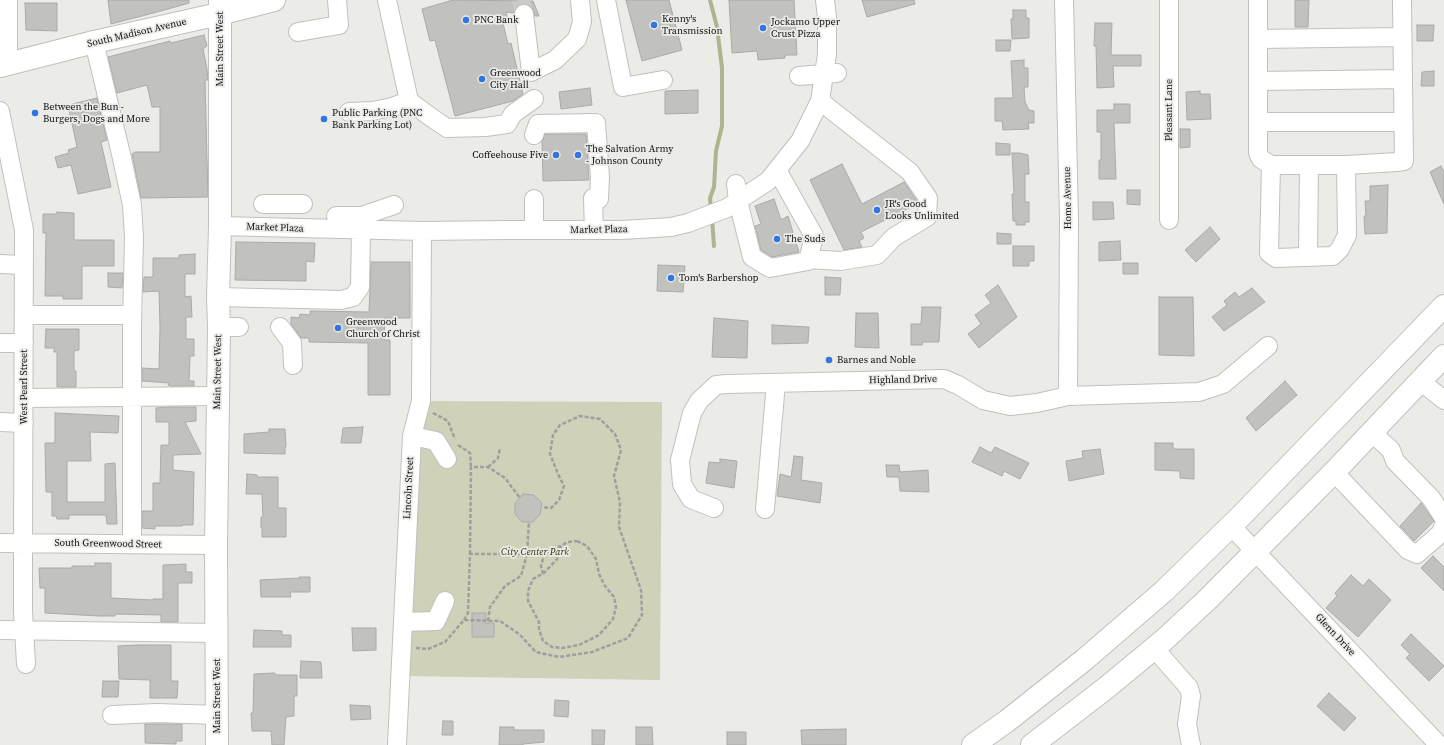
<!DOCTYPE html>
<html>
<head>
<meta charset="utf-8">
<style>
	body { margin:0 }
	canvas { display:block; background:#ebebe8 }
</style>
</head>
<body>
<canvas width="1444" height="745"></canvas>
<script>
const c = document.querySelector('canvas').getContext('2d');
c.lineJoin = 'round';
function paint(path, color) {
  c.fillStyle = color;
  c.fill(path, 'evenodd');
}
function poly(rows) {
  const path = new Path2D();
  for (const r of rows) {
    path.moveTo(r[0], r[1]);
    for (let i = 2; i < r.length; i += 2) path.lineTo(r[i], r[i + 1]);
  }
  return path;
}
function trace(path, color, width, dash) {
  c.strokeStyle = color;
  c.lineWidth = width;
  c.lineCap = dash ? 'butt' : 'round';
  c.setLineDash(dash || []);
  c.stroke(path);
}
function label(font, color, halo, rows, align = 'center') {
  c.font = font + ' "Source Serif 4",serif';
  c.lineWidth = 3.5;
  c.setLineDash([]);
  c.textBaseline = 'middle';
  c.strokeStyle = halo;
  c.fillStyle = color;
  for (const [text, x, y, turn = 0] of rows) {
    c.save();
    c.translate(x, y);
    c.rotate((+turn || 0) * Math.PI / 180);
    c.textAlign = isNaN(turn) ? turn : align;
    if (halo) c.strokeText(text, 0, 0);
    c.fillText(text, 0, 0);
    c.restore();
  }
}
paint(poly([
	[421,401,662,402,660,680,400,676]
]), '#cfd1b9');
trace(poly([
	[710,0,717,27,722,68,722,126,716,151,714,187,710,198,711,209],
	[712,218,714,246]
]), '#b1b38e', 4);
const building = poly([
	[108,0,189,0,189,3,161,11,111,24,108,0],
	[453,0,533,1,539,16,535,16,532,7,528,4,522,4,517,6,514,13,506,12,508,21,503,23,508,44,511,43,523,94,513,101,455,116,435,40,430,41,422,9,453,0],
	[626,0,669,0,682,50,642,61,626,0],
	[729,0,794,0,797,55,785,55,785,58,758,60,757,51,732,53,729,0],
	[862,0,914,0,915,4,867,17,862,0],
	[1295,0,1309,0,1308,27,1295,27,1295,0],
	[25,3,57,3,57,31,26,30,25,3],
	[1013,10,1026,10,1026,18,1029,18,1029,38,1012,39,1011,19,1013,19,1013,10],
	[1095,23,1112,23,1111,55,1141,55,1141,66,1113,66,1114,87,1097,88,1096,46,1094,46,1095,23],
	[1417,25,1434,25,1433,41,1417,41,1417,25],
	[204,35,207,46,203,49,207,69,208,80,205,80,208,197,141,198,132,154,135,152,160,152,160,107,152,107,147,85,117,93,108,57,170,41,171,43,204,35],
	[996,40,1011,40,1010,51,996,51,996,40],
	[1024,60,1024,68,1028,68,1028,87,1024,87,1025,102,1029,110,1034,111,1034,123,1028,123,1029,129,1003,130,1002,121,995,121,995,98,1013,98,1011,61,1024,60],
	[1434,71,1434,86,1421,86,1422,72,1434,71],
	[590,88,592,105,561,109,559,92,590,88],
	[698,90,698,113,665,114,665,91,698,90],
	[1200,91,1200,94,1210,94,1211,119,1187,120,1186,92,1200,91],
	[97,98,107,140,101,142,111,187,78,194,71,165,58,168,55,157,69,153,68,150,77,147,68,105,97,98],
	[1114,104,1130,104,1130,123,1114,123,1116,179,1099,179,1099,160,1101,160,1101,132,1097,132,1097,110,1114,110,1114,104],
	[1180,129,1190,129,1190,147,1180,148,1180,129],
	[545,134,586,134,589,180,543,181,542,142,545,134],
	[996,143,1010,144,1010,155,996,155,996,143],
	[1012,153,1020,153,1028,155,1029,174,1025,174,1025,202,1029,202,1029,222,1025,222,1025,225,1016,225,1016,221,1013,221,1012,194,1014,194,1012,153],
	[842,164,862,204,904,182,917,201,917,204,861,232,864,238,859,241,862,247,844,250,810,180,842,164],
	[1441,166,1444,172,1444,204,1430,172,1441,166],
	[1388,185,1387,233,1365,234,1364,216,1366,216,1365,201,1370,201,1370,186,1388,185],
	[1127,190,1140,190,1140,205,1127,204,1127,190],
	[774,199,781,220,788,216,799,252,772,257,761,250,755,226,761,224,755,206,774,199],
	[1093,202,1113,202,1114,219,1093,220,1093,202],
	[57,212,74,213,74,239,75,240,114,240,114,266,82,266,82,299,63,299,63,296,45,296,46,233,43,233,43,214,57,214,57,212],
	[1210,227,1220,239,1196,262,1185,250,1210,227],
	[997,233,1011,234,1011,244,997,244,997,233],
	[1120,241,1121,260,1099,261,1099,242,1120,241],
	[236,242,315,243,314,262,306,261,306,281,235,280,236,242],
	[1013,246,1034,246,1034,261,1029,261,1029,266,1013,266,1013,246],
	[195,254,195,274,185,274,185,297,191,296,192,317,186,317,186,339,194,339,194,356,190,356,189,381,194,381,194,386,170,386,168,385,169,383,142,381,142,368,159,369,160,328,159,291,143,292,144,277,153,277,153,258,179,258,179,255,195,254],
	[371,262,410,262,410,318,385,318,384,340,390,340,390,395,368,395,368,343,309,342,309,338,301,338,291,324,291,317,299,318,300,314,310,315,310,311,369,312,371,262],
	[1123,263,1138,263,1138,274,1123,274,1123,263],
	[658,265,685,266,683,292,657,291,658,265],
	[108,273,123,273,122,288,108,287,108,273],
	[825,277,841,278,840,295,825,295,825,277],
	[998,285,1017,317,979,348,968,334,981,324,975,315,991,303,985,295,998,285],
	[1252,288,1265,302,1224,331,1212,317,1227,305,1224,301,1235,292,1239,297,1252,288],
	[1159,297,1193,297,1194,356,1159,355,1159,297],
	[922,307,941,307,939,342,923,342,922,345,911,345,911,324,921,324,922,307],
	[856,313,878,313,879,348,855,347,856,313],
	[714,318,748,321,747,358,712,357,714,318],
	[772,325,809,327,808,343,772,344,772,325],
	[46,329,79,329,79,350,74,351,74,371,76,371,76,387,57,387,57,352,54,352,54,348,45,348,46,329],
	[1285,381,1297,395,1256,431,1246,418,1285,381],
	[169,407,196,407,196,421,185,422,201,454,173,455,173,470,194,472,193,525,182,525,182,526,155,526,155,529,142,528,142,511,153,511,153,483,160,483,161,445,169,445,169,422,156,422,156,408,169,407],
	[55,413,119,416,118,433,90,432,91,461,67,461,67,502,105,502,105,464,115,463,117,524,107,524,106,515,69,515,69,519,57,519,56,516,52,516,52,492,46,492,45,443,55,443,55,413],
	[363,427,361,443,341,443,343,428,363,427],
	[269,429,285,429,286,447,285,447,285,454,244,453,244,434,269,432,269,429],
	[1155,443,1173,443,1173,449,1194,449,1194,479,1180,478,1180,471,1155,470,1155,443],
	[980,447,991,453,995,447,1029,463,1020,479,1004,471,1002,476,972,462,980,447],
	[1100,449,1104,474,1069,481,1066,461,1083,458,1082,451,1100,449],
	[794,456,803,457,801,480,822,483,820,503,777,496,780,474,791,477,794,456],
	[720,459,737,461,734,488,706,483,709,462,720,463,720,459],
	[886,465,899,465,900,472,928,470,929,492,900,491,899,477,887,477,886,465],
	[247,474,257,475,257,477,278,477,278,508,286,508,286,537,262,537,262,528,261,528,261,517,263,517,262,494,246,494,247,474],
	[523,494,534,495,542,503,540,514,533,522,522,522,515,514,515,503,523,494],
	[1421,503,1434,521,1414,541,1400,526,1421,503],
	[1433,556,1444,567,1444,591,1421,568,1433,556],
	[95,563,111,563,111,598,153,600,153,599,163,599,163,565,186,564,186,572,192,572,192,583,178,583,178,622,161,622,161,615,115,614,115,616,99,616,45,613,45,588,40,588,39,568,72,568,72,566,95,566,95,563],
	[1351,575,1363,586,1369,579,1391,600,1358,637,1326,608,1337,596,1335,593,1351,575],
	[300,577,310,577,310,592,290,592,291,597,261,597,260,580,300,578,300,577],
	[472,613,486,613,485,623,494,623,494,637,472,637,472,613],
	[352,628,376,628,376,650,353,651,352,628],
	[254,630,282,631,282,635,291,635,291,647,253,647,254,630],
	[1411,634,1444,666,1429,681,1406,658,1410,654,1401,645,1411,634],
	[138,645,171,645,171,681,178,681,177,698,150,698,150,680,119,679,118,646,138,645],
	[301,661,321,662,322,678,300,678,301,661],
	[274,673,277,675,297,675,297,696,294,696,294,716,286,717,284,745,272,745,271,731,252,731,251,713,253,713,254,674,274,673],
	[103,681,119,681,118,697,102,697,103,681],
	[1329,693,1356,718,1344,731,1317,706,1329,693],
	[555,700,569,701,568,717,554,716,555,700],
	[350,705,370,706,371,719,351,720,350,705],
	[443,721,453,721,453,735,442,735,443,721],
	[145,724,182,724,182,741,176,741,176,744,145,743,145,724],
	[500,727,514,727,514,730,544,730,544,742,523,744,523,745,499,745,500,727],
	[636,727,652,727,653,745,636,745,636,727],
	[846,729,846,745,802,745,801,730,846,729],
	[592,730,605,730,604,745,592,745,592,730],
	[727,732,746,732,746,745,727,745,727,732]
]);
paint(building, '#c1c1be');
trace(building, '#aaaaa7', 1);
trace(poly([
	[521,0,524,14]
]), '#cacac7', 18, [18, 9]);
const minor = poly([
	[387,0,409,101,432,118,447,128,485,127,507,124,513,114,534,99],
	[606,0,623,87,663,80],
	[1064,0,1069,219,1068,396],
	[1169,0,1169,220],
	[1258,0,1258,153,1261,159,1271,165,1269,253,1276,258,1333,256,1340,249,1347,235,1346,165],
	[524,14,531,72,555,60,577,39,582,22,580,0],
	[298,32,339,25,337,0],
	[1258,39,1402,37],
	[94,42,121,154,132,205,134,237,132,324,132,544],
	[0,68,8,64,8,0],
	[799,76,837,73],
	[1258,81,1403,79],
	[0,111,24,230,23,543,23,611,26,664],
	[349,112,372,111,392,107,409,101],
	[1258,122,1403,122],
	[534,135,538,124,596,123,600,177,599,199,593,198,594,230],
	[1271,165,1346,165,1397,162,1404,161,1402,0],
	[736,184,738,201,752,257,770,268,808,261,814,236,777,170],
	[263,204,303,204],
	[336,216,362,216,394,205],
	[220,226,422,231,508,230,622,230,671,227,688,223,727,208,768,181,800,141,820,101,827,54,827,17,825,0],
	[534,230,534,199],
	[1308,257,1309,165],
	[808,259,840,261,877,255,894,237,927,217,928,198,910,172,820,101],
	[0,264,24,265],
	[218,297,341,300,353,297,360,287,361,230],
	[24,315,132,315],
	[219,327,239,327],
	[280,327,292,343,293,365],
	[0,343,24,343],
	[1420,381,1444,400],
	[24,398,218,396],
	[0,422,24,423],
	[1371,432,1391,450,1395,461,1431,498,1444,518],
	[412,436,436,441,447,459],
	[1334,472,1408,550,1417,554,1441,533,1444,525],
	[714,508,691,499,682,484,680,460,692,413,699,401,716,385,727,384,944,379,958,385,983,400,1010,406,1037,403,1068,396,1199,392,1223,384,1268,346],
	[765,509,776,383],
	[1231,526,1439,745],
	[0,543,216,545],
	[403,622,436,621,445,601],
	[0,630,217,633],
	[1154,648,1189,688,1191,696,1187,724,1191,745],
	[112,715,157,713,217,715],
	[397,745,412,436,421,401,422,231]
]);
const major = poly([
	[0,66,94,42,219,14,274,0],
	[217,745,216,545,219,327,218,297,220,226,220,0],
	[973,745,1007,721,1084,660,1164,591,1241,516,1444,306],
	[1032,745,1106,688,1164,640,1208,599,1334,472,1444,356]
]);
trace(minor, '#c0c1bd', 20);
trace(major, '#c0c1bd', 24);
trace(poly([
	[433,413,448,421,455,439],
	[458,445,470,453,471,467],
	[488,467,498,458,500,448],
	[577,541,587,546,596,559,599,574,605,586,614,597,616,607,613,619,599,635,579,645,562,648,552,647,543,641,539,629,539,622,528,601,528,591,533,579,544,573,557,559,561,546,568,542,577,541],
	[470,554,471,467,488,467,505,478,520,498],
	[543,574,541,566,544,555,552,549,561,546],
	[464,620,468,613,470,554,527,554,544,555],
	[488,621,490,607,505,586,521,576,527,554,529,522],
	[416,648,428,649,445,642,464,620,500,621,519,634,536,652,559,657,592,652,628,638,642,615,641,590,619,527,620,502,614,476,621,450,615,434,600,419,580,416,560,425,553,435,550,454,558,474,564,486,559,500,551,508,542,507]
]), '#9f9f9d', 2.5, [4, 2]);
trace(minor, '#fff', 18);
trace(major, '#fff', 22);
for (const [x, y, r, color] of [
	[466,20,4,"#3175e3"],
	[654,25,4,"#3175e3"],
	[763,28,4,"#3175e3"],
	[482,79,4,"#3175e3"],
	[35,113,4,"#3175e3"],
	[324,119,4,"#3175e3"],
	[556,155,4,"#3175e3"],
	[578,155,4,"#3175e3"],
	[877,210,4,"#3175e3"],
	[777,239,4,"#3175e3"],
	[671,278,4,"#3175e3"],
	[338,328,4,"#3175e3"],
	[829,360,4,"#3175e3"]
]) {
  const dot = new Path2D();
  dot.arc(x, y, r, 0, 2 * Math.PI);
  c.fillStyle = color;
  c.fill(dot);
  trace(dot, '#ebebe8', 1.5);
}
label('10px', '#0f0f0e', '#ebebe8', [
	["Kenny's",662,19],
	["Transmission",662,31],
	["PNC Bank",474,20],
	["Jockamo Upper",771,22],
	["Crust Pizza",771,34],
	["Greenwood",490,73],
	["City Hall",490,85],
	["Between the Bun -",43,107],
	["Burgers, Dogs and More",43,119],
	["Public Parking (PNC",332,113],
	["Bank Parking Lot)",332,125],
	["The Salvation Army",586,149],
	["- Johnson County",586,161],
	["Coffeehouse Five",548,155,"right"],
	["JR's Good",885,204],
	["Looks Unlimited",885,216],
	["The Suds",785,239],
	["Tom's Barbershop",679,278],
	["Greenwood",346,322],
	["Church of Christ",346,334],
	["Barnes and Noble",837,360]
], 'left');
label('10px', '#0f0f0e', '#ebebe8', [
	["South Madison Avenue",137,33,-13],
	["Main Street West",220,49,-90],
	["Pleasant Lane",1169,110,-90],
	["Home Avenue",1068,198,-91],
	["Market Plaza",275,228,2],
	["Market Plaza",599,230,-1],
	["Main Street West",218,372,-89],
	["Highland Drive",903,380,-1],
	["West Pearl Street",24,387,-90],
	["Lincoln Street",409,488,-87],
	["South Greenwood Street",108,544,1],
	["Glenn Drive",1335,635,47],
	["Main Street West",217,696,-90]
]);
label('italic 10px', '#323203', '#ebebe8', [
	["City Center Park",535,552]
]);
</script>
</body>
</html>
